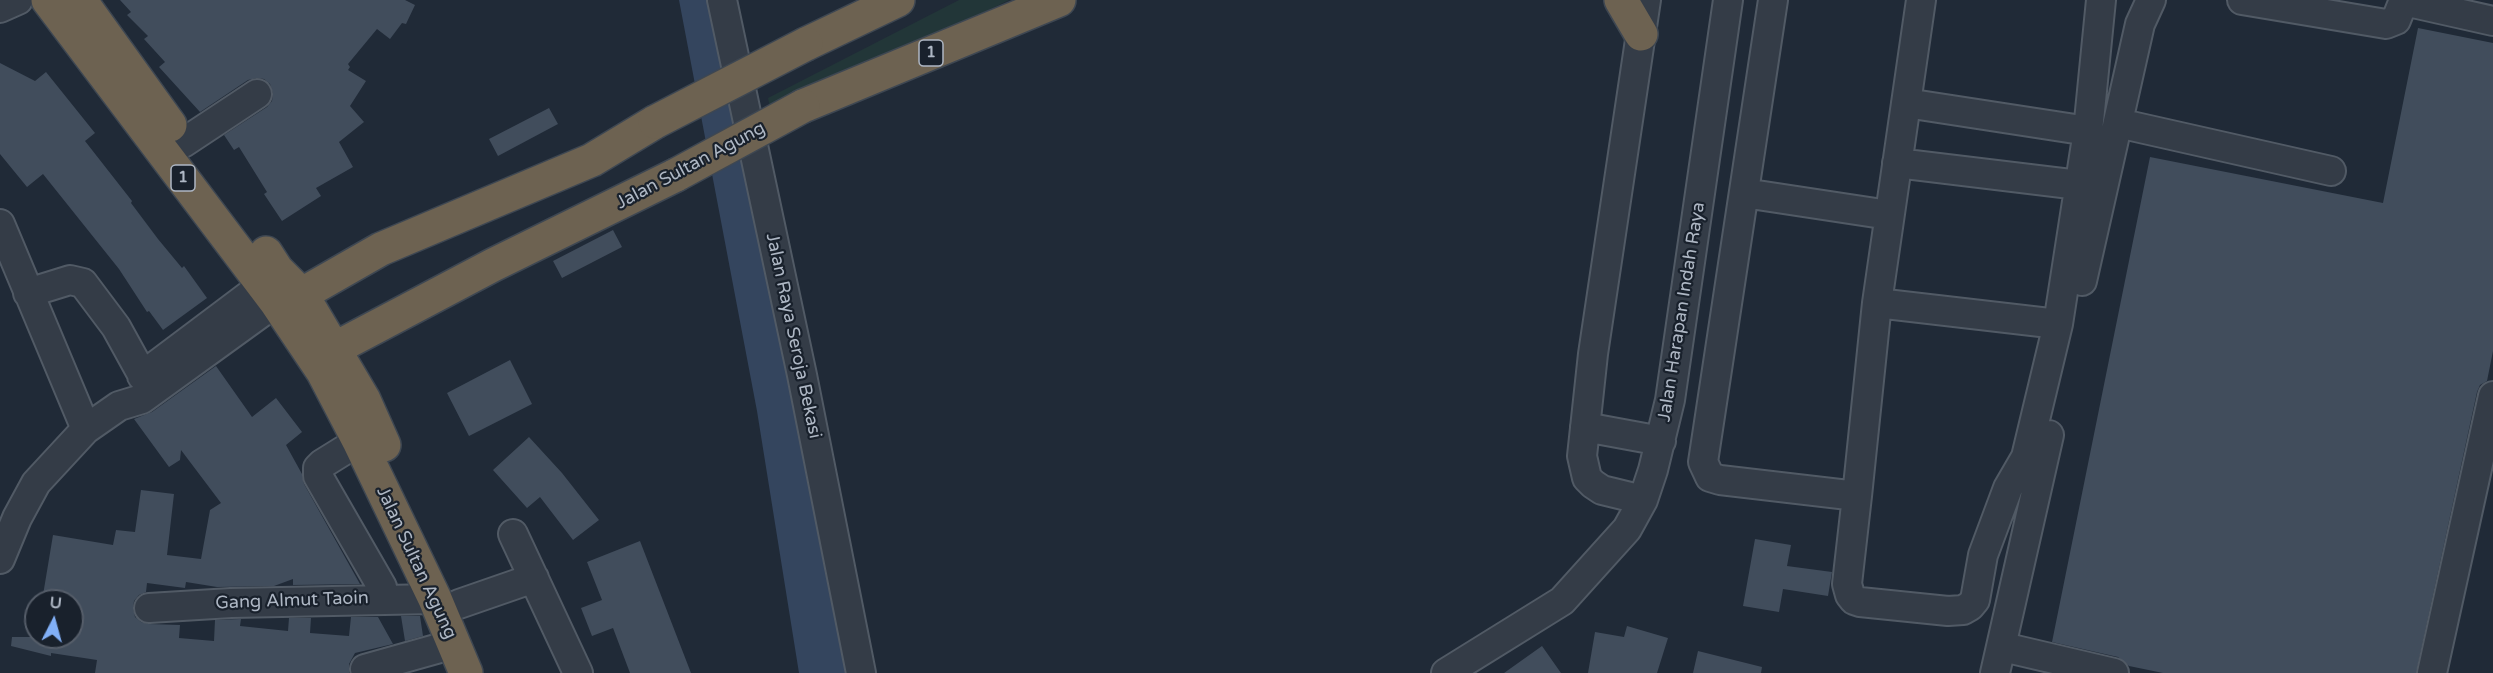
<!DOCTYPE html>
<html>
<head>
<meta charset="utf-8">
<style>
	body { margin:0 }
	#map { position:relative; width:2493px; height:673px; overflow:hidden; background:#202a37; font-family:"Varela Round",sans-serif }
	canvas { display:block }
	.north { position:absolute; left:24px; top:589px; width:60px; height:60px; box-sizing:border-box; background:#19212c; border:2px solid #555d69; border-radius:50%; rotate:6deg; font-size:16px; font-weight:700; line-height:24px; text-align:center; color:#aeb7c4 }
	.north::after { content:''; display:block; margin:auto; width:21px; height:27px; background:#81aff6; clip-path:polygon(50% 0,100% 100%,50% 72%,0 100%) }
</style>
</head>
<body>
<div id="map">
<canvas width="2493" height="673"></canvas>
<div class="north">U</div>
</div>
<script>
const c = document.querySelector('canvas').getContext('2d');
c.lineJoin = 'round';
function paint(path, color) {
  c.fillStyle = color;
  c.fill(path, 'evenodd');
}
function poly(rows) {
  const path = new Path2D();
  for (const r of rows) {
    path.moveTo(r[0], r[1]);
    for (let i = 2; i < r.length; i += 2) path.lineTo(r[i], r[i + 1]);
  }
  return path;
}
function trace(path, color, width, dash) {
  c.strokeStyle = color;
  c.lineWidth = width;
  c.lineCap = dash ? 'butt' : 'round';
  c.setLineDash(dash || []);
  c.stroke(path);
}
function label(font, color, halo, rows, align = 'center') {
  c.font = font + ' "Varela Round",sans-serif';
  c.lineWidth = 4.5;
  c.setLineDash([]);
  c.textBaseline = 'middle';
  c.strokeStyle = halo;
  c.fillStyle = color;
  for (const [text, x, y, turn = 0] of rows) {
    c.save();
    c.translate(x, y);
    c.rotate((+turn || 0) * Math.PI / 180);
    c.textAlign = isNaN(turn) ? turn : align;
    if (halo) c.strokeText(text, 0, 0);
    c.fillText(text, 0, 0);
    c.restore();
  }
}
paint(poly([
	[959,0,1009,0,772,117,768,98]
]), '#223638');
paint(poly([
	[679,0,721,0,861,673,799,673,757,411]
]), '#34455e');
paint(poly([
	[120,0,405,0,415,5,406,24,402,23,390,39,377,29,348,64,350,67,348,70,366,81,350,106,364,122,339,142,353,167,316,188,321,196,282,221,264,194,267,192,239,147,234,150,224,135,267,107,272,101,273,94,270,84,264,79,257,78,248,80,200,112,159,67,165,62,144,39,148,36,127,15,131,12],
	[2418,28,2493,43,2493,351,2487,381,2480,385,2477,392,2416,673,2163,673,2129,666,2118,657,2052,642,2150,157,2383,203],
	[0,63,35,81,46,72,95,133,85,141,132,201,131,203,158,239,182,268,184,266,207,298,163,330,149,311,147,312,119,269,43,174,27,187,0,154],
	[549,108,558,124,498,156,489,139],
	[613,230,622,247,562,278,553,261],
	[510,360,532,404,469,436,447,393],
	[216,366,252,417,276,398,302,432,286,445,302,474,304,484,360,584,293,585,293,579,274,586,217,587,186,582,185,588,147,583,146,592,139,595,134,601,133,608,135,617,141,622,149,624,180,625,179,638,214,641,215,620,241,619,240,626,288,631,289,618,311,618,310,633,349,636,351,617,378,617,393,644,355,653,349,664,349,673,95,673,97,660,51,653,51,656,11,646,12,637,72,637,72,601,42,601,53,535,113,545,116,530,135,532,141,490,174,494,167,555,201,559,210,510,221,503,181,450,180,460,169,467,134,419,152,412],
	[529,437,562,473,599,520,573,540,540,497,527,508,493,470],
	[1755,539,1791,545,1787,566,1832,572,1828,596,1783,589,1779,612,1743,606],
	[640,541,691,673,630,673,613,628,592,636,581,608,602,600,587,562],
	[401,616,420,616,423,636,405,641],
	[1627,626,1668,638,1657,673,1588,673,1595,632,1624,637],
	[1542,646,1561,673,1504,673],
	[1698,651,1762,667,1761,673,1693,673]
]), '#414d5c');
const minor = poly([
	[722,0,802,375,861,673],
	[1773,0,1703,462,1710,477,1720,480,1857,496,1877,303,1921,0],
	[2242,0,2386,24,2396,20,2404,0],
	[2404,1,2493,21],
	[0,8,18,0],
	[1906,103,2088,131],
	[2118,123,2331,171],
	[183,143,257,94],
	[1897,163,2079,185],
	[1744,193,1889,215],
	[0,224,86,429],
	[2082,281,2140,24,2151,0],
	[28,293,70,280,83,283,116,327,143,376],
	[1877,303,2058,324],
	[142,376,263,285],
	[1585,427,1661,441],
	[359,441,322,464,318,468,318,476,382,587],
	[1857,496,1847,584,1850,595,1854,600,1860,602,1948,611,1963,610,1970,606,1975,600,1983,555,2008,488,2026,457,2058,324,2088,131,2101,0],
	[1643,500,1602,490,1593,484,1587,478,1582,456,1593,354,1646,0],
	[513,534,578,673],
	[0,559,17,518,36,483,86,429,119,406,142,399,276,302],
	[459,604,534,578],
	[149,608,231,603,435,599],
	[2003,647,2114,673],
	[365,669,454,644],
	[1446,673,1562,601,1627,529,1643,500,1653,470,1670,400,1728,0],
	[1995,673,2049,435],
	[2432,673,2493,396]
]);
const highway = poly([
	[48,0,276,302,323,372,359,441,435,599,466,673],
	[80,0,170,125],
	[1621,0,1641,34],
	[806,44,898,0],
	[803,106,1059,0],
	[266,253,277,270,302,295,364,400,384,445],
	[283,305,381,249,592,160,655,122],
	[315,359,493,265,676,175]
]);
trace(minor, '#515a65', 32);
trace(highway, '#3e4752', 36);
trace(minor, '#343c47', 28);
trace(highway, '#6d6251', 33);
const highwayBridge = poly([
	[655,122,806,44],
	[676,175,803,106]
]);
trace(highwayBridge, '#3e4752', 36, []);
trace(highwayBridge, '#6d6251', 33);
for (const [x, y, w] of [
	[931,53,24],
	[183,178,24]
]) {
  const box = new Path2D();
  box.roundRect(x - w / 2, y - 13, w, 26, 4.5);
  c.fillStyle = '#19212c';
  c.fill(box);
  trace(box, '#aeb7c4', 1.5);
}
label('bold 16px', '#aeb7c4', null, [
	["1",931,53],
	["1",183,178]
]);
label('18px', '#aeb7c4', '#19212c', [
	["Jalan Sultan Agung",691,166,-28],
	["Jalan Harapan Indah Raya",1682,312,-81],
	["Jalan Raya Seroja Bekasi",793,336,78],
	["Jalan Sultan Agung",416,563,65],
	["Gang Almut Taoin",292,601,-2]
]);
</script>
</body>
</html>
